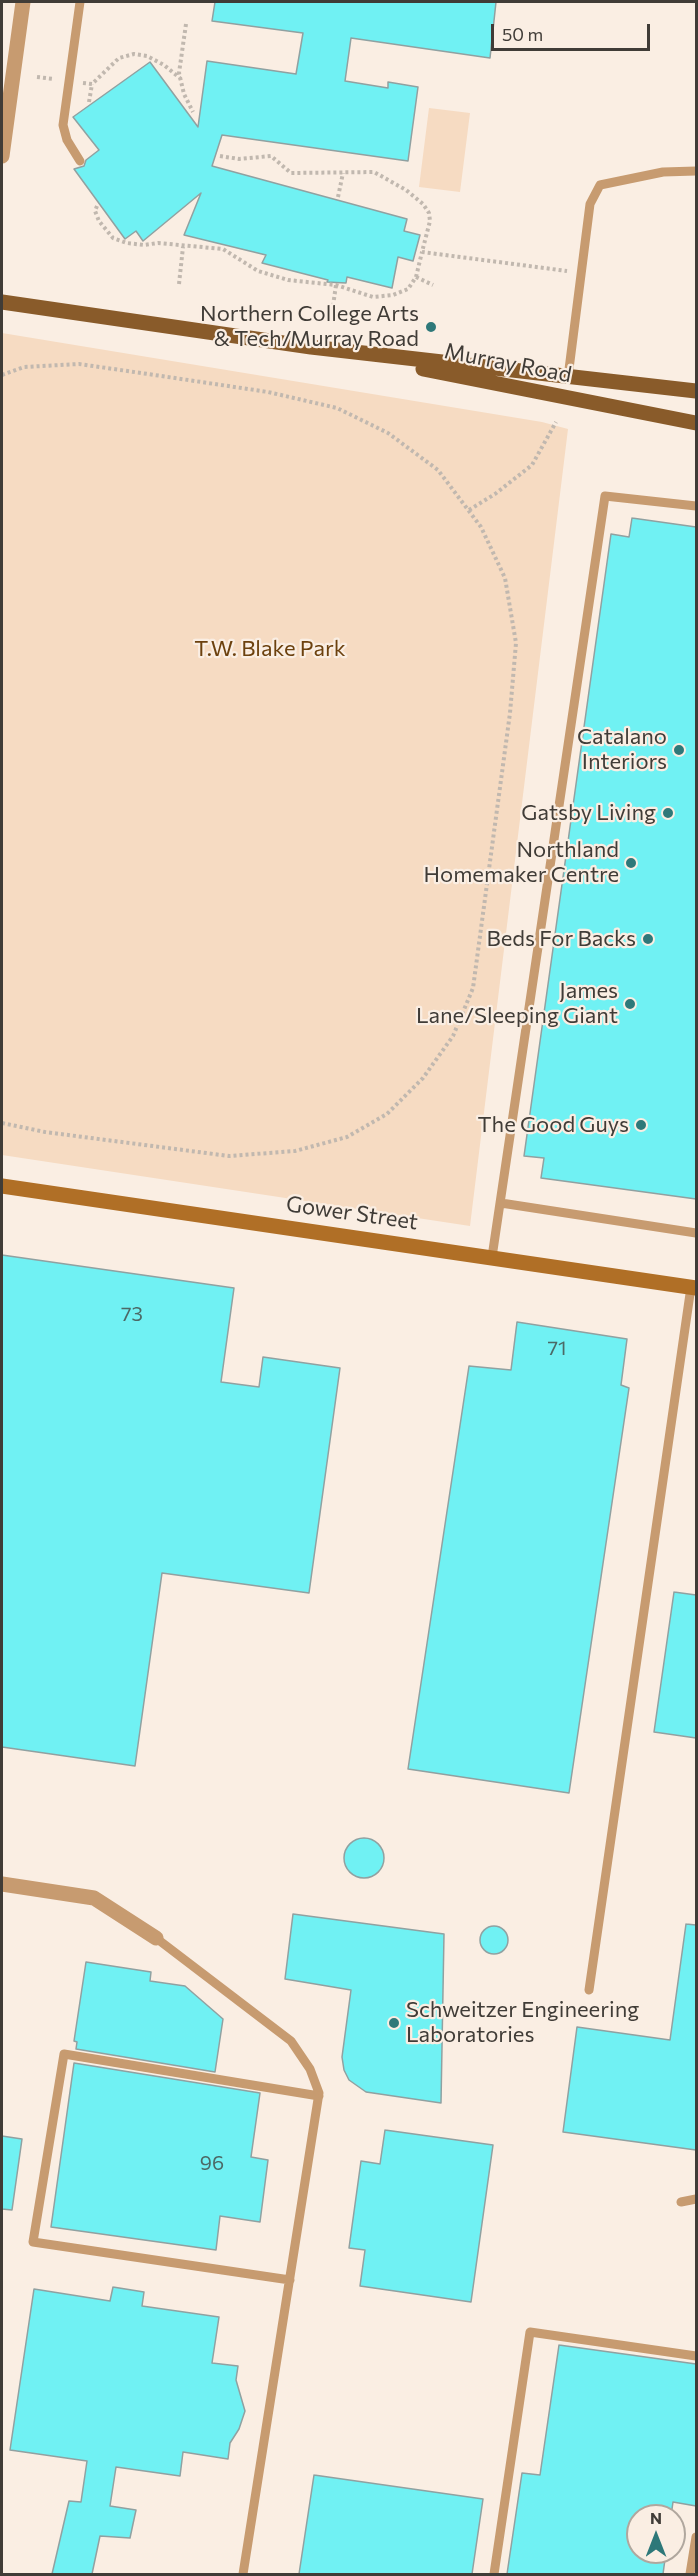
<!DOCTYPE html>
<html>
<head>
<meta charset="utf-8">
<style>
	body { margin:0 }
	#map { position:relative; width:698px; height:2576px; overflow:hidden; background:#faeee3; font-family:Commissioner,sans-serif }
	canvas { display:block }
	.frame { position:absolute; inset:0; border:3px solid #403c37; pointer-events:none }
	.north { position:absolute; left:626px; top:2504px; width:60px; height:60px; box-sizing:border-box; background:#faeee3; border:2px solid #b0a79e; border-radius:50%; rotate:0deg; font-size:16px; font-weight:700; line-height:24px; text-align:center; color:#403c37 }
	.north::after { content:''; display:block; margin:auto; width:21px; height:27px; background:#2e7879; clip-path:polygon(50% 0,100% 100%,50% 72%,0 100%) }
	.scale { position:absolute; left:491px; top:24px; width:159px; height:27px; box-sizing:border-box; border:3px solid #403c37; border-top:0; padding-left:8px; font-size:18px; line-height:21px; white-space:nowrap; color:#403c37; -webkit-text-stroke:4px #faeee3; paint-order:stroke }
</style>
</head>
<body>
<div id="map">
<canvas width="698" height="2576"></canvas>
<div class="frame"></div>
<div class="north">N</div>
<div class="scale">50 m</div>
</div>
<script>
const c = document.querySelector('canvas').getContext('2d');
c.lineJoin = 'round';
function paint(path, color) {
  c.fillStyle = color;
  c.fill(path, 'evenodd');
}
function poly(rows) {
  const path = new Path2D();
  for (const r of rows) {
    if (r.length === 3) {
      path.moveTo(r[0] + r[2], r[1]);
      path.arc(r[0], r[1], r[2], 0, 2 * Math.PI);
      continue;
    }
    path.moveTo(r[0], r[1]);
    for (let i = 2; i < r.length; i += 2) path.lineTo(r[i], r[i + 1]);
  }
  return path;
}
function trace(path, color, width, dash) {
  c.strokeStyle = color;
  c.lineWidth = width;
  c.lineCap = dash ? 'butt' : 'round';
  c.setLineDash(dash || []);
  c.stroke(path);
}
function label(font, color, halo, rows, align = 'center') {
  c.font = font + ' Commissioner,sans-serif';
  c.lineWidth = 4.5;
  c.setLineDash([]);
  c.textBaseline = 'middle';
  c.strokeStyle = halo;
  c.fillStyle = color;
  for (const [text, x, y, turn = 0] of rows) {
    c.save();
    c.translate(x, y);
    c.rotate((+turn || 0) * Math.PI / 180);
    c.textAlign = isNaN(turn) ? turn : align;
    if (halo) c.strokeText(text, 0, 0);
    c.fillText(text, 0, 0);
    c.restore();
  }
}
paint(poly([
	[429,108,470,113,460,192,419,187],
	[2,333,542,422,568,429,470,1226,2,1155]
]), '#f6dbc2');
const building = poly([
	[215,2,496,2,490,58,351,38,345,81,388,88,388,82,418,87,408,161,222,135,212,166,407,219,404,231,420,235,413,261,398,257,392,288,347,277,346,283,327,282,328,280,262,263,266,255,184,235,201,193,143,241,136,231,125,239,74,169,84,166,86,160,99,150,73,117,150,62,198,127,207,61,296,74,303,33,212,21,215,2],
	[632,518,696,527,696,1199,541,1178,544,1158,524,1156,611,534,629,537,632,518],
	[2,1255,234,1288,221,1382,259,1387,263,1357,340,1368,309,1593,162,1573,135,1766,2,1747,2,1255],
	[517,1322,627,1339,621,1385,629,1388,569,1793,408,1769,469,1366,511,1370,517,1322],
	[674,1592,696,1595,696,1738,654,1732,674,1592],
	[364,1858,20],
	[293,1914,444,1934,441,2103,366,2092,349,2080,344,2070,342,2057,351,1990,285,1979,293,1914],
	[686,1924,696,1925,696,2150,563,2132,577,2027,670,2040,686,1924],
	[494,1940,14],
	[86,1962,151,1972,150,1981,185,1986,223,2019,215,2072,76,2049,77,2042,74,2041,86,1962],
	[74,2063,260,2093,251,2157,268,2160,260,2222,220,2216,216,2250,51,2227,74,2063],
	[385,2130,493,2145,471,2302,360,2286,365,2250,349,2248,361,2161,380,2164,385,2130],
	[2,2136,22,2139,12,2210,2,2209,2,2136],
	[113,2287,144,2292,142,2306,219,2317,212,2363,238,2366,236,2380,245,2411,239,2429,230,2443,228,2459,183,2452,180,2476,116,2467,110,2506,136,2510,130,2538,100,2536,92,2574,52,2574,69,2501,81,2502,87,2461,10,2450,34,2289,110,2301,113,2287],
	[559,2345,696,2364,696,2506,673,2502,671,2516,638,2516,638,2552,666,2552,663,2574,507,2574,522,2473,540,2475,559,2345],
	[314,2475,483,2499,472,2574,299,2574,314,2475]
]);
paint(building, '#70f1f3');
trace(building, '#90a1a1', 1.5);
trace(poly([
	[186,24,179,73,184,94,193,112],
	[37,77,54,79],
	[83,83,92,84,119,58,134,54,147,56,164,65,181,79],
	[89,102,92,84],
	[220,156,239,159,271,156,291,173,374,172,406,190,423,204,429,213,430,221,422,252,567,271],
	[338,197,343,173],
	[97,206,95,211,99,221,113,238,127,243,144,245,158,243,223,249,258,271,288,280,336,285,373,297,393,295,408,289,416,277,422,252],
	[416,277,433,285],
	[179,284,183,247],
	[333,306,336,285],
	[2,375,24,367,79,364,148,374,268,392,337,408,388,433,438,470,481,527,505,578,516,643,510,713,473,988,453,1036,423,1078,387,1114,347,1137,295,1151,229,1156,45,1132,2,1123],
	[469,510,495,494,532,465,556,422]
]), '#c1b8af', 4, [3, 3]);
trace(poly([
	[80,2,63,125,67,140,80,161],
	[568,377,590,204,600,185,663,172,696,171],
	[501,1203,696,1233],
	[492,1257,605,496,696,506],
	[156,1938,291,2041,310,2069,319,2093,243,2574],
	[589,1990,691,1287],
	[681,2202,696,2199],
	[290,2280,33,2242,64,2054,319,2096],
	[494,2574,530,2332,696,2356],
	[690,2574,696,2537]
]), '#c79b70', 9);
trace(poly([
	[2,156,23,2],
	[2,1884,94,1898,156,1938]
]), '#c79b70', 15);
trace(poly([
	[2,1186,696,1288]
]), '#b06f26', 15);
trace(poly([
	[2,302,311,347,696,391],
	[423,369,696,423]
]), '#895b2a', 15);
for (const [x, y, r, color] of [
	[431,327,6,"#2e7879"],
	[679,750,6,"#2e7879"],
	[668,813,6,"#2e7879"],
	[631,863,6,"#2e7879"],
	[648,939,6,"#2e7879"],
	[630,1004,6,"#2e7879"],
	[641,1125,6,"#2e7879"],
	[394,2023,6,"#2e7879"]
]) {
  const dot = new Path2D();
  dot.arc(x, y, r, 0, 2 * Math.PI);
  c.fillStyle = color;
  c.fill(dot);
  trace(dot, '#faeee3', 2);
}
label('20px', '#4c6966', null, [
	["73",132,1314],
	["71",557,1348],
	["96",212,2163]
]);
label('22px', '#403c37', '#faeee3', [
	["Northern College Arts",419,314],
	["& Tech/Murray Road",419,339],
	["Catalano",667,737],
	["Interiors",667,762],
	["Gatsby Living",656,813],
	["Northland",619,850],
	["Homemaker Centre",619,875],
	["Beds For Backs",636,939],
	["James",618,991],
	["Lane/Sleeping Giant",618,1016],
	["The Good Guys",629,1125],
	["Schweitzer Engineering",406,2010,"left"],
	["Laboratories",406,2035,"left"]
], 'right');
label('22px', '#403c37', '#faeee3', [
	["Murray Road",508,363,11],
	["Gower Street",352,1213,8]
]);
label('22px', '#6c410e', '#faeee3', [
	["T.W. Blake Park",270,649]
]);
</script>
</body>
</html>
